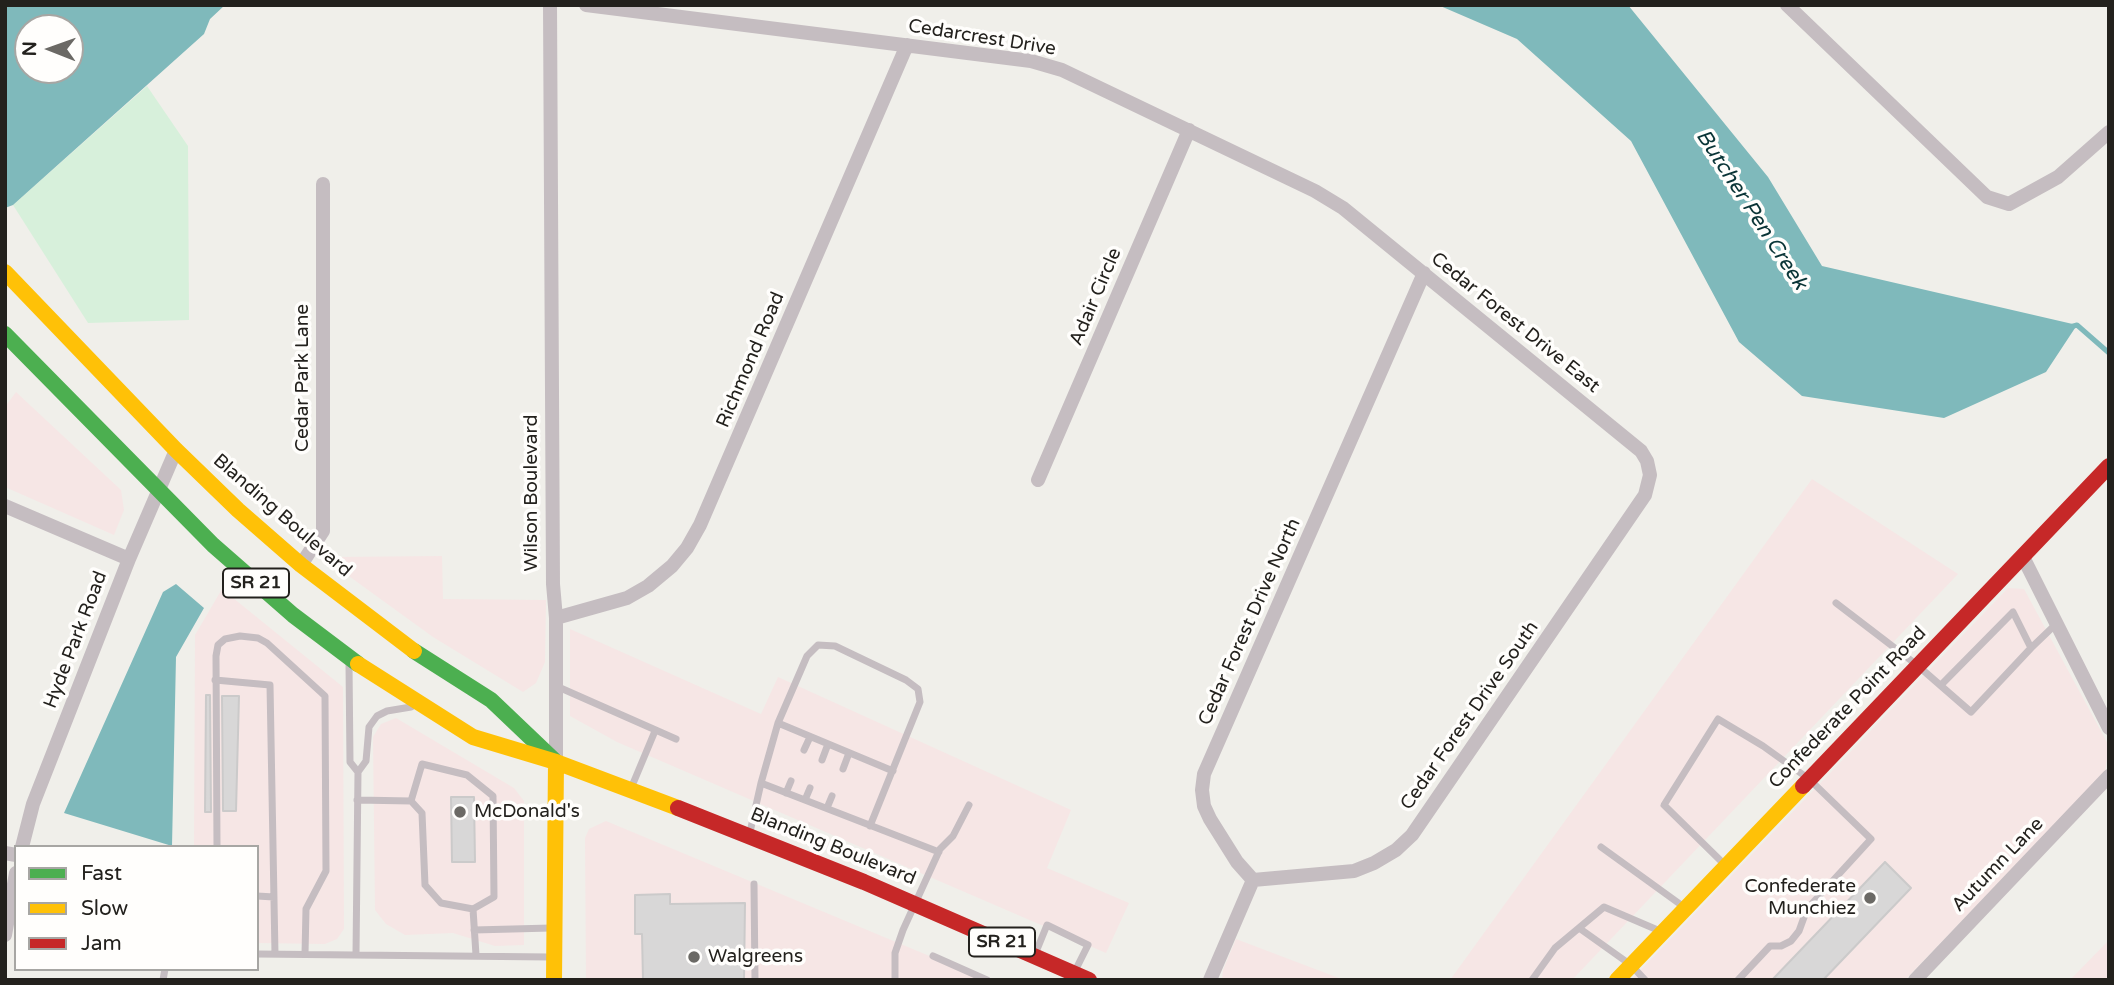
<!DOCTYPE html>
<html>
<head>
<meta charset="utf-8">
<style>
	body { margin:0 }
	#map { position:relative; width:2114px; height:985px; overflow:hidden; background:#f0efea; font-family:"Varela Round",sans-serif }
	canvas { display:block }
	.frame { position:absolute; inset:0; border:7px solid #23211d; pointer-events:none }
	.legend { position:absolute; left:14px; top:845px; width:245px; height:126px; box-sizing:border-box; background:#fffefc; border:2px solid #a7a6a3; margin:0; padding:9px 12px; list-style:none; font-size:21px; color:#23211d }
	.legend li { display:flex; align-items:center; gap:14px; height:35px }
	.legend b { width:35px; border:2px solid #a7a6a3 }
	.north { position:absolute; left:14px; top:14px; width:70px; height:70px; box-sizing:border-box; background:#fffefc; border:2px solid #a7a6a3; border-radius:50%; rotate:271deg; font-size:19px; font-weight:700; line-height:28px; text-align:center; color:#23211d }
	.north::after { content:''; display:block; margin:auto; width:24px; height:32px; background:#6b6965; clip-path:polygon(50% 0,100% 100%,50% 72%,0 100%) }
</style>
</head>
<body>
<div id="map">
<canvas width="2114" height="985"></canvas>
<div class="frame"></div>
<ul class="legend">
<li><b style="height:9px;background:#4caf50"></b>Fast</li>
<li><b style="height:9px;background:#ffc107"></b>Slow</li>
<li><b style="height:9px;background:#c62828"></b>Jam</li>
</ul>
<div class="north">N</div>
</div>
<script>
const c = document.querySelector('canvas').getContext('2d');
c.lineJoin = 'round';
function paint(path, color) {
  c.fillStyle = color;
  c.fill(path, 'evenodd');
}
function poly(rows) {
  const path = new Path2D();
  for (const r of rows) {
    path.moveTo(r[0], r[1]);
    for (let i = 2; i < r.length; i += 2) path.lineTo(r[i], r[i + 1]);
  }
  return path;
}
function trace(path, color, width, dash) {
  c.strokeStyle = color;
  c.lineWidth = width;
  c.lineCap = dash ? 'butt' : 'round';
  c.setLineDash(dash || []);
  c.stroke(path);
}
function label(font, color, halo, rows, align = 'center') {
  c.font = font + ' "Varela Round",sans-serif';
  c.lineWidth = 7;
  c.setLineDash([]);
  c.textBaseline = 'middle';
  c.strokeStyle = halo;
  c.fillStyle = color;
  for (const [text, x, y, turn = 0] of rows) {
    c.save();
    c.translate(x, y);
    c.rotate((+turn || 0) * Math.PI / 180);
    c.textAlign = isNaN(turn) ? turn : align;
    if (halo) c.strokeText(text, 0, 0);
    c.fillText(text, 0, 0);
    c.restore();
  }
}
paint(poly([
	[16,392,121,490,124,510,114,535,5,487,5,407],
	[1812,479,1958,574,1572,980,1450,980],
	[442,556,443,599,546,600,545,662,536,683,523,692,433,637,335,566,335,557],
	[2008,588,2024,589,2109,746,2105,772,1905,980,1631,980],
	[222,589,343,687,344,929,337,939,325,944,257,943,257,847,194,847,195,635],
	[570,629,761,714,778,677,1071,810,1047,868,1129,903,1106,953,617,742,570,716],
	[396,718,514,788,524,801,524,945,495,946,453,933,405,935,386,924,375,910,373,737,381,724],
	[606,821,987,980,586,980,585,838,589,829],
	[1236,939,1344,980,1222,980,1223,970],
	[2109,940,2109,980,2070,980]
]), '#f6e6e5');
paint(poly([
	[147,86,188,146,189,320,88,323,13,205]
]), '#d7f0db');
paint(poly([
	[5,5,225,5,210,19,204,34,13,205,5,208],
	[28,28,70,28,70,70,28,70],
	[1438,5,1628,5,1768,177,1822,266,2077,325,2046,372,1944,418,1802,396,1739,342,1631,141,1517,39],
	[176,584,204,608,176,657,172,846,64,813,163,592]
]), '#7fb9bb');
trace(poly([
	[2070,327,2077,325,2109,353]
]), '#7fb9bb', 5);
const building = poly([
	[206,695,210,695,211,812,205,812,206,695],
	[222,696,239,696,236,811,223,811,222,696],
	[451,797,474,797,475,862,452,862,451,797],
	[1885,862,1911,888,1823,980,1772,980,1885,862],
	[670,894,670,904,745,903,744,980,643,980,642,934,635,934,635,895,670,894]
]);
paint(building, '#d8d7d7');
trace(building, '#cbcaca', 2);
trace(poly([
	[1836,603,1917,665,1971,712,2031,648,2013,612,1941,685],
	[2031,648,2056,624],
	[349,664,350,762,358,772],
	[215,680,270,685,275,954],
	[556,686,676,739],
	[778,723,893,771],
	[804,750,810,737],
	[822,760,828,744],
	[843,769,849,753],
	[761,783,778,723,807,656,818,645,835,646,906,680,918,689,920,702,870,826],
	[632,786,655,731],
	[786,793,791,781],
	[357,800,411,801,422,813,425,885,441,903,473,909,494,897,493,796,467,775,422,764,411,801],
	[805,800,810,788],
	[827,808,832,796],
	[750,832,761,783,939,852],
	[217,847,216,656,218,645,225,639,240,636,258,638,267,643,325,696,326,871,306,909,305,954],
	[1601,847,1684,907],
	[1724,864,1664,805,1718,719,1763,746,1809,779,1871,839,1807,909,1799,931,1791,941,1781,946,1770,946,1738,980],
	[754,884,755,980],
	[257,896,274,897],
	[473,909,476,955],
	[1579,928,1631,965,1645,980],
	[474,930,551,928],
	[1036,952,1047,925,1088,945,1075,971],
	[257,954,550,957],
	[356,954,358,772,366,761,369,727,377,716,387,711,411,707],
	[933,956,987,980],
	[163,980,165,969],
	[895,980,895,953,903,930,940,849,953,836,969,805],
	[1532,980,1555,948,1604,907,1660,931]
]), '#c5bdc1', 7);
trace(poly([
	[550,5,553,584,556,618,556,762],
	[586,5,1031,61,1062,70,1315,191,1343,208,1641,451,1647,461,1650,475,1645,495,1412,835,1396,850,1374,863,1354,871,1253,880],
	[1787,5,1987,197,2009,204,2058,177,2109,132],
	[1038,480,1189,130],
	[5,506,129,559],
	[2023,557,2109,728],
	[301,565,323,531,323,184],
	[556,618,627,598,648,586,672,566,687,548,700,525,907,45],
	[22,847,33,804,129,559,176,450],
	[5,853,16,855],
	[1253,880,1237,862,1210,819,1204,806,1202,790,1204,774,1424,273],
	[5,935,16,873],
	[1210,980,1253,880],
	[1915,980,2109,776]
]), '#c5bdc1', 14);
trace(poly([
	[5,334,213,545,293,615,358,664],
	[414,651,491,700,554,760]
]), '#4caf50', 16);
trace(poly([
	[5,272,176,450,238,510,301,565,414,651],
	[358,664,473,737,556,762,678,808],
	[554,980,556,762],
	[1617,980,1803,786]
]), '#ffc107', 16);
trace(poly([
	[1803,786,2109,466],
	[678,808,864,882,1089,980]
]), '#c62828', 16);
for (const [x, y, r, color] of [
	[460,812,7,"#6b6965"],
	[1870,898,7,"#6b6965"],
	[694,957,7,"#6b6965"]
]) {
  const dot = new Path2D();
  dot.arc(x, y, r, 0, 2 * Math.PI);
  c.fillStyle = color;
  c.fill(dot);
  trace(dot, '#fffefc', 2.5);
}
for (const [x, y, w] of [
	[256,583,66],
	[1002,942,66]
]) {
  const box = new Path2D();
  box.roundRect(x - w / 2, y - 14.5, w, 29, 5);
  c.fillStyle = '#fffefc';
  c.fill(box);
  trace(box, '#23211d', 2);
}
label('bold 18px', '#23211d', null, [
	["SR 21",256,583],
	["SR 21",1002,942]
]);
label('19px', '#23211d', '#fffefc', [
	["Cedarcrest Drive",982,38,9],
	["Adair Circle",1096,297,-67],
	["Cedar Forest Drive East",1515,323,39],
	["Richmond Road",751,360,-67],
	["Cedar Park Lane",303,378,-90],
	["Wilson Boulevard",532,493,-90],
	["Blanding Boulevard",282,516,41],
	["Cedar Forest Drive North",1250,622,-66],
	["Hyde Park Road",76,640,-69],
	["Confederate Point Road",1848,708,-46],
	["Cedar Forest Drive South",1470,716,-55],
	["Blanding Boulevard",833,847,22],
	["Autumn Lane",1998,865,-46]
]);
label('19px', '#23211d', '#fffefc', [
	["McDonald's",474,812],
	["Confederate",1856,887,"right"],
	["Munchiez",1856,909,"right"],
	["Walgreens",708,957]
], 'left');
label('italic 21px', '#093436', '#fffefc', [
	["Butcher Pen Creek",1751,210,57]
]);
</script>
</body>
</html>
